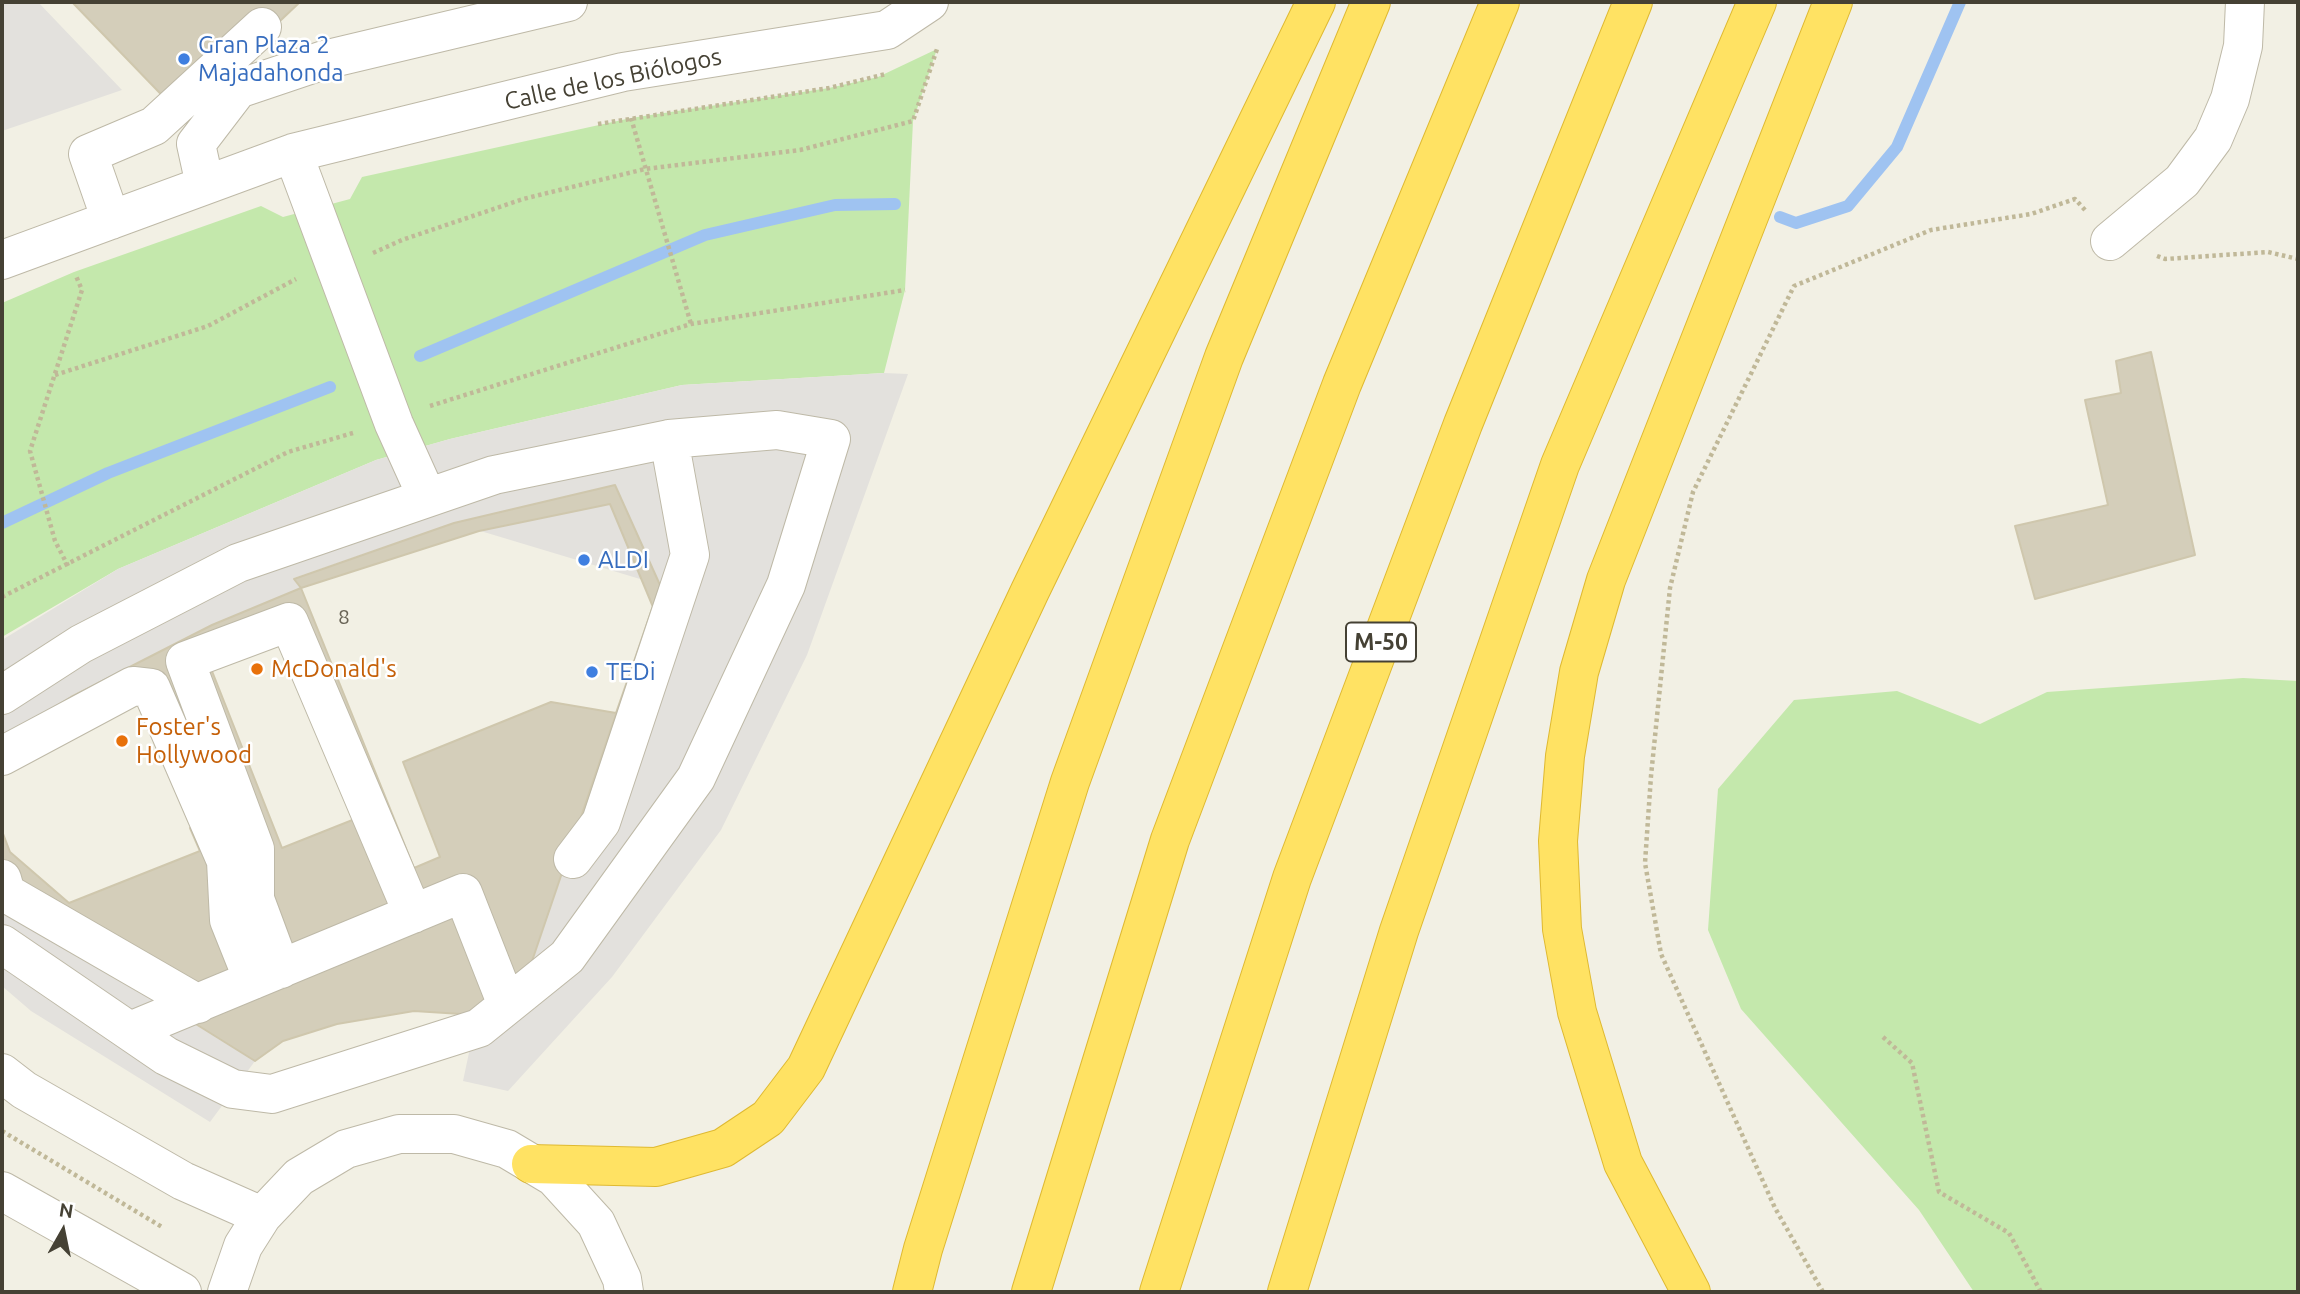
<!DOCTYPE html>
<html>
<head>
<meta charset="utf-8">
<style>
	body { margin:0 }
	#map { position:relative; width:2300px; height:1294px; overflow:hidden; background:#f2f0e4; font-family:Ubuntu,sans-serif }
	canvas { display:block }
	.frame { position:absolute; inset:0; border:4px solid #454134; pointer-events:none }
	.north { position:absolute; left:28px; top:1196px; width:70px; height:70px; -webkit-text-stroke:5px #fff; paint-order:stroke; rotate:9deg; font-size:19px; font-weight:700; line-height:28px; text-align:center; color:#454134 }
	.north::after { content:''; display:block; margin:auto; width:24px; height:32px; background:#454134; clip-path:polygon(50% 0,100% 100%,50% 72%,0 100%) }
</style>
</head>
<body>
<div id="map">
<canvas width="2300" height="1294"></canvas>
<div class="frame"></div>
<div class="north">N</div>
</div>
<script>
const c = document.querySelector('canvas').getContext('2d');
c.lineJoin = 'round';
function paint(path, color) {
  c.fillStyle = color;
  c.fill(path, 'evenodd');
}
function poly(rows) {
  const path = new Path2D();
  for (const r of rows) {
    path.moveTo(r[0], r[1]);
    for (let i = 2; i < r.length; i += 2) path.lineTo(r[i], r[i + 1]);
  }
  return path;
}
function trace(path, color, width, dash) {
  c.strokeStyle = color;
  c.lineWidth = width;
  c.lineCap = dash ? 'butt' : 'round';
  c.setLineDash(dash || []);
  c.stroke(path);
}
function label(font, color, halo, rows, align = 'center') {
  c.font = font + ' Ubuntu,sans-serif';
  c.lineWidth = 5;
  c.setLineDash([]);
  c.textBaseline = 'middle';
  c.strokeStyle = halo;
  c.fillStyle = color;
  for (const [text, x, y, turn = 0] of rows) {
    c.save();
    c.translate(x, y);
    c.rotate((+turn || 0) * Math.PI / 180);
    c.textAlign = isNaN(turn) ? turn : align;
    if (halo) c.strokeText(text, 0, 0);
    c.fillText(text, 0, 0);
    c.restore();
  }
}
paint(poly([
	[937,49,913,121,905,290,884,373,682,385,450,439,376,460,118,569,2,637,2,303,74,272,261,206,283,217,350,199,362,177,631,118,829,88,878,77],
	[2243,678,2298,681,2298,1292,1974,1292,1919,1210,1741,1009,1708,930,1718,789,1794,700,1897,691,1980,724,2047,692]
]), '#c4e8ac');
paint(poly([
	[2,2,38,2,122,90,2,131],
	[884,373,908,374,807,655,721,830,612,977,508,1091,463,1081,477,1015,532,961,660,585,454,523,294,578,301,588,212,625,2,739,2,640,118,569,376,460,450,439,682,385],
	[2,903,255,1061,210,1122,31,1011,2,986]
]), '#e3e1dd');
trace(poly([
	[1780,217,1796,223,1848,206,1897,147,1960,2],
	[420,356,705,235,835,205,895,204],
	[2,523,108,473,330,387]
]), '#9fc3f1', 12);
const building = poly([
	[72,2,300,2,181,115,72,2],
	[2151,352,2195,555,2035,599,2015,526,2108,505,2085,400,2121,393,2116,361,2151,352],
	[615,485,660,585,532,961,477,1015,414,1011,337,1024,283,1041,255,1061,2,903,2,739,71,697,212,625,301,588,294,579,454,523,615,485],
	[610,504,653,607,616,713,551,702,403,762,440,857,414,868,301,588,479,531,610,504],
	[287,630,360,817,282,848,208,661,287,630],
	[149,696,199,825,190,828,200,851,69,903,10,852,2,831,2,764,149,696]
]);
paint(building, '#d4ceba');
trace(building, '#cfc7ad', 2);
const minor = poly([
	[293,153,394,424,427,497],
	[205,185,196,144,238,89,324,60,568,2],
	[111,220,88,154,154,126,262,27],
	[2110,241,2182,181,2213,139,2230,99,2243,46,2245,2],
	[2,260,293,153,623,72,887,30,929,2],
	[2,695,81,644,238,563,494,475,669,439,777,430,831,439,786,585,696,778,567,957,479,1028,272,1094,233,1089,166,1056,2,944],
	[2,756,133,686,151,688,226,861,229,920,253,980],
	[573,859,601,822,690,555,669,439],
	[2,879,6,893,198,1004],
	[281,969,255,899,255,849,185,661,289,622,413,914],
	[130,1031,463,893,507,1005],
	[2,1073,24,1090,183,1181,262,1216],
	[2,1191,182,1292],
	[227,1292,243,1246,262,1216,299,1177,346,1149,399,1134,454,1134,507,1149,554,1177,596,1223,622,1279,624,1292]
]);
const highway = poly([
	[531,1164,656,1167,723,1148,768,1118,806,1068,1030,591,1316,2],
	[912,1292,923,1249,1070,782,1224,357,1371,2],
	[1031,1292,1170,840,1342,384,1500,2],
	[1159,1292,1292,878,1463,424,1633,2],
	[1287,1292,1399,931,1560,465,1757,2],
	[1691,1292,1623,1163,1577,1012,1562,929,1558,841,1565,756,1579,672,1606,580,1833,2]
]);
trace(minor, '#beb9a7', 40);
trace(highway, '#dfb931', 40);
trace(poly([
	[631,118,691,324],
	[598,124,829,88,886,74],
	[373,253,402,240,523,199,645,169,800,150,913,121,937,49],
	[2157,256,2165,259,2268,252,2298,259],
	[55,375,208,326,296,279],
	[430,406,691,324,905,290],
	[68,566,55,541,30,451,82,290,76,276],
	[2,597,288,452,353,433],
	[1883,1037,1912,1063,1939,1192,2009,1233,2041,1292],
	[2,1131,162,1227],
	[1823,1292,1775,1208,1661,954,1645,863,1651,776,1670,588,1693,492,1794,286,1931,230,2031,214,2075,199,2085,210]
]), '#c0b898', 4.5, [3.5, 3.5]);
trace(minor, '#fff', 38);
trace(highway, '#ffe263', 38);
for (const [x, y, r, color] of [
	[184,59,7,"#3f7fe0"],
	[584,560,7,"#3f7fe0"],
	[257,669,7,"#e8710a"],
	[592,672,7,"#3f7fe0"],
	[122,741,7,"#e8710a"]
]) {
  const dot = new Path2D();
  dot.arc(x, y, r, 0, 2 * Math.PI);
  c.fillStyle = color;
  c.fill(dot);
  trace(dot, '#fff', 2.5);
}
label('21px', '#696456', null, [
	["8",344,617]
]);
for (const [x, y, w] of [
	[1381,642,70]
]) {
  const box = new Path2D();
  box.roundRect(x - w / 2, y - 19.5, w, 39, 5);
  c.fillStyle = '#fff';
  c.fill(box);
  trace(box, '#454134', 2);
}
label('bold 23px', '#454134', null, [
	["M-50",1381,642]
]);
label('24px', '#366cbe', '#fff', [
	["Gran Plaza 2",198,45],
	["Majadahonda",198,73],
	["ALDI",598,560],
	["TEDi",606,672]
], 'left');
label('24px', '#454134', '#fff', [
	["Calle de los Biólogos",613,79,-12]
]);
label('24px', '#c56008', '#fff', [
	["McDonald's",271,669],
	["Foster's",136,727],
	["Hollywood",136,755]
], 'left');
</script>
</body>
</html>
